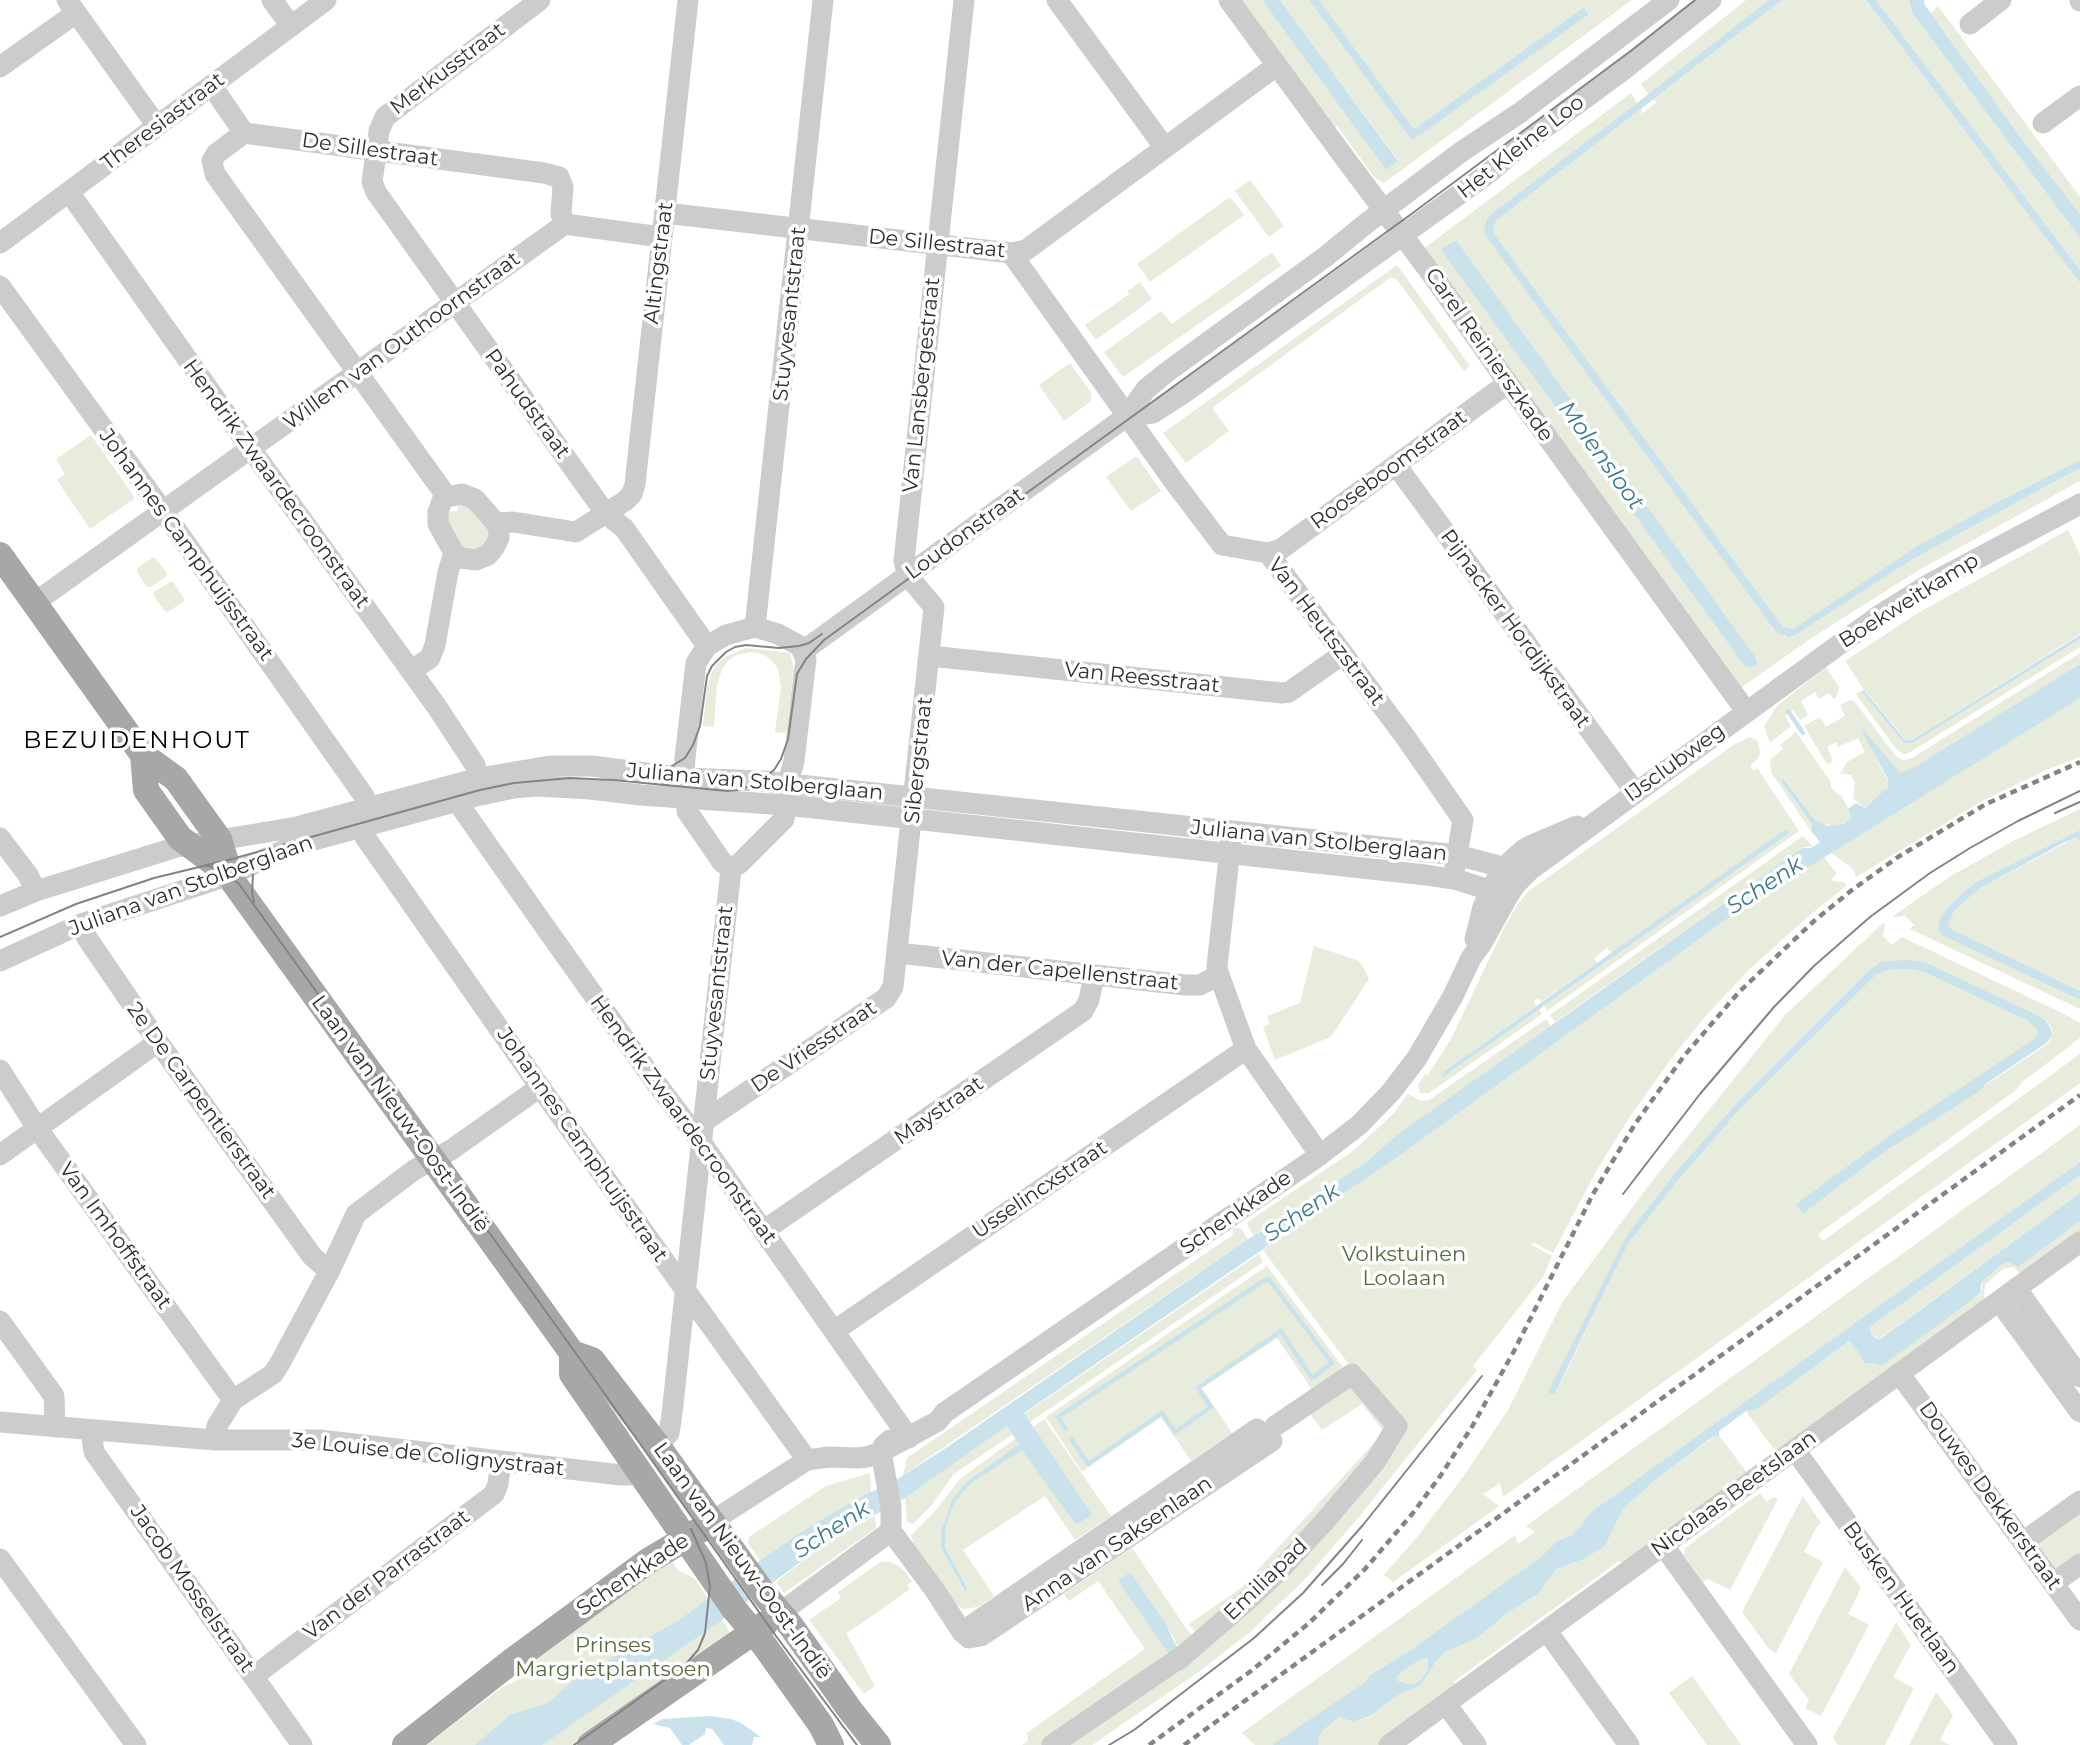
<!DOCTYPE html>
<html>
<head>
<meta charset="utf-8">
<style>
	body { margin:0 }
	canvas { display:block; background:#fff }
</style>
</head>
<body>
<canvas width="2080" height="1745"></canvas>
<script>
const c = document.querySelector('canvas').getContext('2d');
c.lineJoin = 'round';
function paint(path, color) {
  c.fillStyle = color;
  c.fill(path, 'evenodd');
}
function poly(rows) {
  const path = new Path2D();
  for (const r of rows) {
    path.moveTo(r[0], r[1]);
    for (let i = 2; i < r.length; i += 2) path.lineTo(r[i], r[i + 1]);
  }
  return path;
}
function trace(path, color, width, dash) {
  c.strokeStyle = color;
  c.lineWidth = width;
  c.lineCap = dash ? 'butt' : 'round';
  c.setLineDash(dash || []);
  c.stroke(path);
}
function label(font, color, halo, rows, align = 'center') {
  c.font = font + ' Montserrat,sans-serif';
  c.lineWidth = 7;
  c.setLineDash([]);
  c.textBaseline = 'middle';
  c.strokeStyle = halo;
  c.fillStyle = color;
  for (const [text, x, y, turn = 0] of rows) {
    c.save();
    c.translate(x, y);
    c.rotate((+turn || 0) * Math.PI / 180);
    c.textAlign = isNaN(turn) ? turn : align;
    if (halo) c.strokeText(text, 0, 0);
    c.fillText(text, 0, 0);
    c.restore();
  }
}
paint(poly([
	[1238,0,1262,0,1386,170,1398,160,1280,0,1309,0,1412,141,1589,13,1584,7,1414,129,1319,0,1632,0,1384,183,1374,177,1337,126,1330,127],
	[1746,0,1769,0,1649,95,1641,84],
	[1782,0,1866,0,2080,283,2080,460,1992,505,1793,629,1783,627,1495,235,1493,227,1497,220,1642,108,1641,114,1657,102,1653,100],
	[1876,0,1909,0,1912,13,2080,238,2080,270],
	[1938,6,2080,197,2080,214,2021,138,1931,13],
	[1631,93,1637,103,1491,214,1485,234,1777,632,1785,637,1794,636,1913,559,2080,468,2080,481,1919,570,1813,637,1742,687,1423,249],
	[1455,240,1756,658,1757,664,1751,668,1745,665,1442,251],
	[1250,180,1284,226,1269,237,1235,191],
	[1230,197,1244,215,1150,282,1137,264],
	[1272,252,1281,266,1123,377,1104,352,1161,311,1172,324],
	[1397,265,1470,366,1464,371,1397,280,1391,277,1212,408,1229,431,1186,463,1163,433],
	[1140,282,1152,299,1096,340,1085,325,1129,294,1128,291],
	[1070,363,1092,394,1090,402,1064,421,1039,385],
	[91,435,135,498,90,529,57,480,65,474,56,459],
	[1135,457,1138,458,1161,491,1131,511,1106,477],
	[460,502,467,502,490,533,489,541,480,550,464,549,446,527,447,512,457,511],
	[2068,530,2080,555,2080,634,1912,740,1906,740,1863,688,1845,661,1918,613],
	[152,558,155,558,167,573,167,576,151,587,147,587,137,572,137,568],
	[170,582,173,582,184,598,184,601,168,612,165,611,153,595,154,592],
	[2080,639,2080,647,1907,754,1903,754,1896,749,1856,694,1861,691,1904,743,1913,743],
	[746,648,790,653,794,670,786,733,775,732,781,688,778,668,769,658,762,654,750,652,737,655,730,659,722,669,717,685,714,727,703,726,707,688,712,672,717,664,727,656],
	[2080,653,2080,664,1913,768,1900,774,1864,730,1862,731,1889,783,1886,790,1864,808,1853,798,1855,782,1851,775,1842,773,1839,776,1847,762,1865,752,1858,738,1838,747,1836,742,1827,747,1833,762,1827,764,1804,726,1820,717,1826,727,1845,716,1840,705,1851,700,1854,701,1896,756,1903,760,1912,758],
	[1826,667,1839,687,1837,696,1834,699,1829,693,1819,699,1815,692,1801,701,1808,715,1800,720,1793,710,1785,716,1791,726,1770,743,1764,726,1777,706],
	[2080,698,2080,757,2048,769,1982,801,1856,877,1853,869,1830,852],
	[1796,732,1830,781,1831,787,1838,795,1842,796,1853,819,1836,826,1820,823,1815,820,1785,779,1781,781,1812,826,1811,831,1771,772,1770,760,1783,749,1780,745],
	[1750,737,1758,741,1760,752,1759,757,1750,766,1754,771,1757,768,1799,831,1547,1011,1544,1006,1788,834,1611,953,1607,948,1594,958,1597,963,1541,1002,1538,998,1534,1001,1536,1006,1446,1070,1443,1076,1539,1009,1542,1014,1429,1093,1420,1093,1418,1085,1425,1074,1428,1075,1451,1039,1505,926,1517,905,1529,891,1735,744],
	[2080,809,2080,830,1976,882,1938,927,1941,935,2080,1000,2080,1009,1910,929,1914,925,1905,916,1894,917,1893,916,1951,876,2013,841],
	[1803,836,1813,846,1802,848,1555,1022,1550,1015],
	[2075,838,2080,840,2080,991,1951,929,1948,925,1949,920,1954,911,1980,888],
	[1823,856,1837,874,1831,879,1833,881,1843,882,1847,885,1803,921,1751,968,1709,1012,1671,1059,1631,1115,1598,1168,1553,1253,1533,1242,1532,1245,1552,1256,1543,1277,1473,1366,1477,1370,1359,1517,1306,1578,1249,1633,1197,1673,1092,1745,1058,1745,1176,1665,1181,1672,1190,1666,1185,1658,1402,1429,1358,1375,1364,1371,1362,1368,1359,1366,1353,1370,1263,1250,1399,1156,1738,911],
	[1883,923,1885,925,1883,936,1892,945,1902,937,2066,1015,2080,1023,2080,1038,2021,1083,2016,1090,1818,1234,1823,1241,2080,1054,2080,1083,1503,1497,1500,1483,1483,1494,1499,1506,1393,1582,1384,1575,1417,1537,1463,1477,1508,1410,1563,1301,1652,1181,1785,1015],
	[1881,962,1925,962,2039,1016,2047,1021,2052,1029,2052,1036,2049,1043,1886,1151,1803,1214,1796,1204,1880,1142,2035,1039,2037,1035,2036,1029,2028,1021,1924,972,1910,969,1888,970,1877,974,1740,1109,1679,1179,1628,1244,1555,1395,1625,1238,1674,1174,1735,1105,1870,969],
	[1314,946,1357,960,1363,966,1369,979,1331,1037,1275,1060,1263,1027,1270,1024,1267,1016,1300,1003],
	[1546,1019,1551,1026,1398,1134,1366,1162,1254,1236,1247,1224,1249,1221,1353,1151,1394,1113,1408,1094,1421,1101,1429,1100],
	[2080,1125,2080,1162,1591,1512,1580,1527,1572,1535,1557,1541,1542,1556,1409,1651,1370,1675,1364,1683,1280,1741,1272,1745,1255,1745,1242,1733,1515,1535,1518,1544,1535,1532,1526,1526],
	[2080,1175,2080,1193,1879,1339,1871,1334,1870,1327],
	[2080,1221,2080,1236,2024,1277,2013,1267,2003,1269,1985,1285,1984,1298,1986,1304,1779,1456,1746,1411,1755,1409,1851,1341,1859,1353,1872,1365,1980,1295,1983,1281,2001,1265,2009,1262,2019,1266],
	[1237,1228,1241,1229,1248,1239,903,1475,907,1458,1234,1234,1232,1229],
	[1259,1254,1263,1262,1030,1422,1024,1414],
	[1267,1266,1342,1366,1343,1371,1315,1394,1277,1338,1202,1388,1232,1433,1191,1461,1161,1417,1082,1472,1046,1417],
	[1351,1385,1393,1427,1322,1519,1199,1637,1189,1624,1241,1588,1384,1432,1362,1404,1322,1430,1307,1410],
	[1044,1419,1111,1516,1075,1540,1045,1496,963,1550,994,1596,978,1607,963,1609,951,1600,913,1543,911,1535,935,1511,960,1479,1016,1438,1019,1444,965,1483,946,1515,941,1531,941,1548,964,1591,968,1588,945,1547,945,1530,949,1516,956,1501,970,1484,1023,1449,1076,1525,1091,1515,1033,1427],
	[1007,1426,1013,1434,954,1474,930,1507,913,1524,907,1522,905,1498],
	[1719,1435,1750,1477,1628,1566,1619,1561,1453,1682,1462,1686,1379,1745,1318,1745,1319,1737,1323,1730,1340,1717,1353,1722,1373,1716,1383,1706,1400,1694,1421,1685,1435,1663,1445,1652,1476,1639,1506,1614,1539,1593,1556,1569,1584,1559,1605,1546,1623,1509,1656,1479,1712,1438],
	[870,1473,871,1492,807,1528,760,1560,748,1543,749,1537,826,1486],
	[1760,1493,1766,1502,1774,1497,1778,1499,1730,1590,1708,1579,1703,1582,1684,1555,1685,1548],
	[1803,1496,1821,1523,1816,1528,1804,1552,1823,1562,1776,1653,1769,1649,1742,1612],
	[2080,1509,2080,1556,2058,1573,2035,1542],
	[875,1516,876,1528,784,1593,776,1582,833,1538],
	[1132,1548,1192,1637,1181,1652,1167,1625,1130,1572,1118,1581,1172,1659,1043,1745,1022,1745,1028,1741,1027,1733,1145,1649,1098,1581,1069,1601,1064,1594],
	[668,1555,679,1571,694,1578,727,1627,730,1635,583,1745,426,1745,504,1686,517,1681,511,1666],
	[880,1562,890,1562,897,1565,905,1571,912,1582,907,1585,910,1589,859,1625,846,1633,875,1686,864,1694,809,1620,841,1598,838,1592],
	[1845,1567,1861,1588,1848,1614,1869,1625,1821,1716,1805,1708,1809,1700,1789,1674],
	[1896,1622,1911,1645,1893,1677,1914,1688,1885,1745,1838,1745,1833,1738],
	[1426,1658,1428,1660,1428,1670,1422,1679,1414,1684,1408,1684,1398,1681,1397,1676,1419,1660],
	[1692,1676,1720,1715,1741,1745,1707,1745,1669,1693],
	[1936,1692,1953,1715,1940,1740,1950,1745,1909,1745]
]), '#e7ecdd');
paint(poly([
	[1262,0,1280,0,1398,161,1386,170],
	[1309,0,1319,0,1414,129,1584,7,1589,14,1412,141],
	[1769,0,1782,0,1497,220,1493,227,1495,235,1783,627,1793,629,1916,547,1992,505,2080,460,2080,468,1913,559,1794,636,1788,637,1777,633,1488,239,1484,231,1487,219,1491,214,1637,103],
	[1866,0,1876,0,2080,270,2080,283],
	[1909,0,1924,0,1925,5,2021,138,2080,214,2080,238,1912,13],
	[1456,240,1756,658,1757,664,1751,668,1745,666,1441,250],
	[2080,635,2080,639,1913,743,1904,743,1861,691,1864,690,1905,740,1912,740],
	[2080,664,2080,698,1738,911,1399,1156,1024,1413,1092,1515,1076,1525,1022,1450,970,1484,956,1501,949,1516,945,1530,945,1547,968,1589,965,1592,941,1548,941,1530,952,1501,965,1483,1019,1444,1007,1426,905,1498,833,1538,722,1620,542,1745,475,1745,510,1715,548,1703,574,1680,681,1619,763,1558,807,1528,866,1494,888,1485,946,1448,1248,1239,1264,1230,1366,1162,1398,1134,1802,848,1811,848,1820,842,1811,831,1812,825,1781,781,1784,779,1815,820,1828,826,1843,824,1852,818,1848,809,1856,803,1865,808,1888,787,1888,779,1862,732,1864,730,1900,773,1913,768],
	[1786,829,1788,830,1788,834,1443,1077,1442,1075,1446,1070],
	[2080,830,2080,840,2075,838,2065,842,1980,888,1954,911,1948,925,1951,929,2080,991,2080,1000,1941,935,1938,928,1941,917,1949,906,1976,882],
	[1906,960,1925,962,2039,1016,2046,1021,2051,1029,2052,1036,2048,1042,1987,1083,1978,1092,1886,1151,1803,1214,1796,1204,1880,1142,2034,1039,2037,1035,2036,1029,2028,1021,1924,972,1910,969,1888,970,1877,974,1740,1109,1679,1179,1628,1244,1554,1395,1548,1392,1625,1238,1674,1174,1735,1105,1870,969,1881,962],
	[2080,1162,2080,1175,1870,1327,1871,1334,1875,1338,1880,1339,2080,1193,2080,1221,2018,1267,2009,1262,2001,1265,1983,1281,1981,1285,1980,1294,1883,1365,1864,1363,1859,1353,1850,1341,1755,1410,1746,1411,1719,1431,1719,1435,1711,1438,1656,1479,1623,1509,1605,1546,1584,1559,1556,1569,1539,1593,1506,1614,1476,1639,1445,1652,1435,1663,1421,1685,1400,1694,1383,1706,1373,1715,1353,1722,1340,1717,1323,1730,1319,1737,1318,1745,1272,1745,1364,1683,1370,1675,1409,1651,1542,1556,1557,1541,1572,1535,1580,1527,1591,1512],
	[1426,1658,1428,1660,1428,1670,1422,1679,1414,1684,1408,1684,1398,1681,1397,1676,1419,1660],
	[1130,1572,1167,1625,1173,1640,1190,1666,1181,1672,1118,1581],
	[711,1716,731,1719,741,1723,761,1737,754,1737,752,1745,724,1745,712,1729,706,1728,705,1734,689,1745,682,1745,670,1728,653,1724,663,1719]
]), '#c9e2eb');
trace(poly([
	[1788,711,1803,733],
	[1066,1429,1058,1417,1268,1278,1332,1363,1312,1378,1281,1331,1198,1388,1211,1407,1175,1432,1162,1413,1088,1464,1072,1440]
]), '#c9e2eb', 4.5);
trace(poly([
	[67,0,157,126],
	[272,0,291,26],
	[540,0,385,117,379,131,372,182,376,192,606,514,624,528,707,646],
	[1057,0,1165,148],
	[1229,0,1344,157,1436,280,1508,383,1746,711],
	[2080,0,2080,1],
	[1970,24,2001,0],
	[0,67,76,13],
	[212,86,244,133],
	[2043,123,2080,96],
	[69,192,251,449,437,707,475,765,479,778],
	[665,213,1011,253,1026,250,1276,66],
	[565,224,661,237],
	[0,243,326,0],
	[1011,253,1175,483,1222,545,1268,553,1406,738,1463,820,1455,867],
	[0,286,163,511,364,796,368,807],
	[1127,416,1153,413,1181,395,1490,172,1524,143,1622,71,1711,0],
	[1396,465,1635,792],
	[462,494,475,499,496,523,499,530,499,538,494,548,488,555,476,560,461,558,454,553,438,524,438,512,442,501,447,497,462,494],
	[447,497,215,174,212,161,216,154,244,133,544,173,559,177,563,187,561,214,565,224],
	[496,523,513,522,576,532,625,501,632,494,635,484,688,0],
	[1268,553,1281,549,1508,383],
	[34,603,565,224],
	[755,627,823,0],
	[755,627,778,634,800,646,806,659,794,761,788,783,784,819,740,863,731,869,722,862,687,811,684,778,685,758,696,663,707,646,726,635,755,627],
	[803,651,1127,416,1146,389,1167,372,1325,257,1368,222,1461,152,1521,112,1669,0],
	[930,656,1282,693,1289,692,1343,654],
	[411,671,430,658,435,645,448,572,454,553],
	[460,800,463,810,543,924,656,1083,701,1142,909,1438],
	[362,828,365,837,540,1087,807,1460],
	[0,838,28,875,36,891],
	[1231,840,1217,966,1218,972,1246,1049,1320,1155],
	[0,906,36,891,177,847,297,827,479,778,550,766,592,766,684,778,762,781,1457,855,1495,865,1515,885],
	[81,924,87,938,158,1042,312,1256,322,1265,330,1270],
	[1475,939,1483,907,1501,870,1523,850,1532,845,1577,826],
	[898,953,1185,985,1200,985,1213,978,1218,972],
	[0,961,81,924,230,875,295,845,476,796,514,788,536,786,590,789,640,795,786,805,1426,875,1458,880,1508,896],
	[0,1070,37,1128,233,1400],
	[703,1122,886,998,893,987,934,607,908,576,904,561,964,0],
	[0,1155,158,1042],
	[763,1231,1083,1011,1089,1000,1094,976],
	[2016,1288,2080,1377],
	[1999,1301,2080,1412],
	[0,1321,54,1396,55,1427],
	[834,1331,1246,1049],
	[1899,1373,2080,1620],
	[0,1422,215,1440,320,1440,621,1475,629,1475,639,1470],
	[1257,1429,962,1632,969,1638,981,1636,1272,1441],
	[91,1430,94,1452,302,1745],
	[215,1440,217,1426,233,1400,273,1374,280,1363,330,1270,356,1214,414,1170,451,1150,540,1087],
	[657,1445,669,1433,672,1414,731,869],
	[1795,1450,2007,1745],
	[711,1522,807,1460,829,1457,857,1458,867,1457,881,1452,884,1445,890,1440],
	[891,1531,891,1507,881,1452,938,1421,944,1413,1320,1155,1359,1125,1391,1092,1417,1058,1453,996,1471,958,1482,943,1508,896,1515,885,1530,870,1877,617,1931,583,2080,504],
	[891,1531,934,1589,962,1632],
	[2023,1542,2080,1501],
	[1663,1545,1807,1745],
	[0,1559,136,1745],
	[2054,1583,2080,1564],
	[780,1613,891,1531],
	[1547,1631,1629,1745],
	[254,1676,494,1494,498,1484,501,1462],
	[1446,1704,1476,1745],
	[1052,1745,1184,1655,1250,1598,1281,1569,1324,1522,1375,1462,1397,1426,1352,1374,1275,1426],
	[1389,1745,2080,1242]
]), '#ccc', 21);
trace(poly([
	[0,555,143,755,176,779,219,839,230,875,234,883,572,1353,592,1360,657,1445,764,1594,791,1626,850,1710,878,1745],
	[143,755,146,790,180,838,230,875],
	[572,1353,572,1374,734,1609,764,1645,821,1725,831,1745],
	[405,1745,512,1661,648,1561,700,1530],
	[590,1745,765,1624]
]), '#a7a7a7', 26);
trace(poly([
	[630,772,657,772,667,769,685,758,693,745,700,726,707,676,712,666,726,652,735,647,746,645,779,648,799,646,809,643,822,634],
	[2055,813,2080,802],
	[206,865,221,870,239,884,585,1366,776,1636,857,1745],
	[254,902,252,892,253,874,259,862,272,850],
	[0,937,76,904,154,878,232,859,480,790,514,783,570,778,613,780,727,791,738,790,756,784,774,770,781,759,788,739,797,674,806,659,824,640,1410,215,1632,50,1695,0],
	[1623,1194,1700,1094,1774,1007,1815,965,1870,917,1930,873,1970,848,2018,821,2080,791],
	[1322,1585,1343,1564,1362,1540],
	[574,1745,684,1666,698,1650,705,1633,710,1586,706,1563,691,1529],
	[1109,1745,1134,1730,1254,1638,1303,1593,1363,1525,1482,1376]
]), '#848484', 2);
trace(poly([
	[1149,1745,1251,1671,1309,1623,1365,1569,1413,1513,1441,1475,1473,1425,1514,1351,1593,1194,1635,1124,1684,1056,1739,992,1814,921,1852,890,1898,857,1986,804,2080,762],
	[1184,1745,2080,1095]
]), '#848484', 4.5, [7, 5]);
label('21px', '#2f2f2f', '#fff', [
	["Merkusstraat",448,69,-37],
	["Theresiastraat",163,122,-37],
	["Het Kleine Loo",1521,147,-38],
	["De Sillestraat",370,150,8],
	["De Sillestraat",937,244,6],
	["Altingstraat",659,263,-83],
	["Stuyvesantstraat",790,314,-84],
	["Willem van Outhoornstraat",402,341,-36],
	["Carel Reinierszkade",1489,355,55],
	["Van Lansbergestraat",922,385,-84],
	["Pahudstraat",527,404,54],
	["Rooseboomstraat",1389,470,-36],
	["Hendrik Zwaardecroonstraat",276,484,54],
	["Loudonstraat",965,534,-36],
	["Johannes Camphuijsstraat",186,545,54],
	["Boekweitkamp",1909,601,-32],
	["Pijnacker Hordijkstraat",1515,629,54],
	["Van Heutszstraat",1326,632,53],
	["Van Reesstraat",1142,678,6],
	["Sibergstraat",919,760,-84],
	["IJsclubweg",1675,763,-36],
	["Juliana van Stolberglaan",755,782,5],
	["Juliana van Stolberglaan",1319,841,6],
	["Juliana van Stolberglaan",191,886,-20],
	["Van der Capellenstraat",1060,971,6],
	["Stuyvesantstraat",717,993,-84],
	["De Vriesstraat",814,1047,-34],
	["2e De Carpentierstraat",201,1101,54],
	["Maystraat",939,1111,-35],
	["Laan van Nieuw-Oost-Indië",400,1114,54],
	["Hendrik Zwaardecroonstraat",683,1120,54],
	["Johannes Camphuijsstraat",582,1145,55],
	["Usselincxstraat",1040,1190,-34],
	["Schenkkade",1236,1213,-35],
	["Van Imhoffstraat",115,1236,54],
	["3e Louise de Colignystraat",428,1455,6],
	["Nicolaas Beetslaan",1734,1494,-36],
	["Douwes Dekkerstraat",1990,1496,54],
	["Anna van Saksenlaan",1117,1544,-34],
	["Laan van Nieuw-Oost-Indië",742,1561,54],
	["Van der Parrastraat",387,1575,-37],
	["Schenkkade",633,1575,-34],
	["Emiliapad",1266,1580,-44],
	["Jacob Mosselstraat",192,1589,55],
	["Busken Huetlaan",1901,1598,54]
]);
label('21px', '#586a3d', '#fff', [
	["Volkstuinen",1404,1255],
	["Loolaan",1404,1279],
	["Prinses",613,1646],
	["Margrietplantsoen",613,1670]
]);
label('italic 23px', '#3e7b8f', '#fff', [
	["Molensloot",1601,456,54],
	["Schenk",1765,886,-33],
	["Schenk",1302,1213,-34],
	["Schenk",832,1530,-33]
]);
c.letterSpacing = '2px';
label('24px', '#000', '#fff', [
	["BEZUIDENHOUT",137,741]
]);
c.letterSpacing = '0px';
</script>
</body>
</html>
